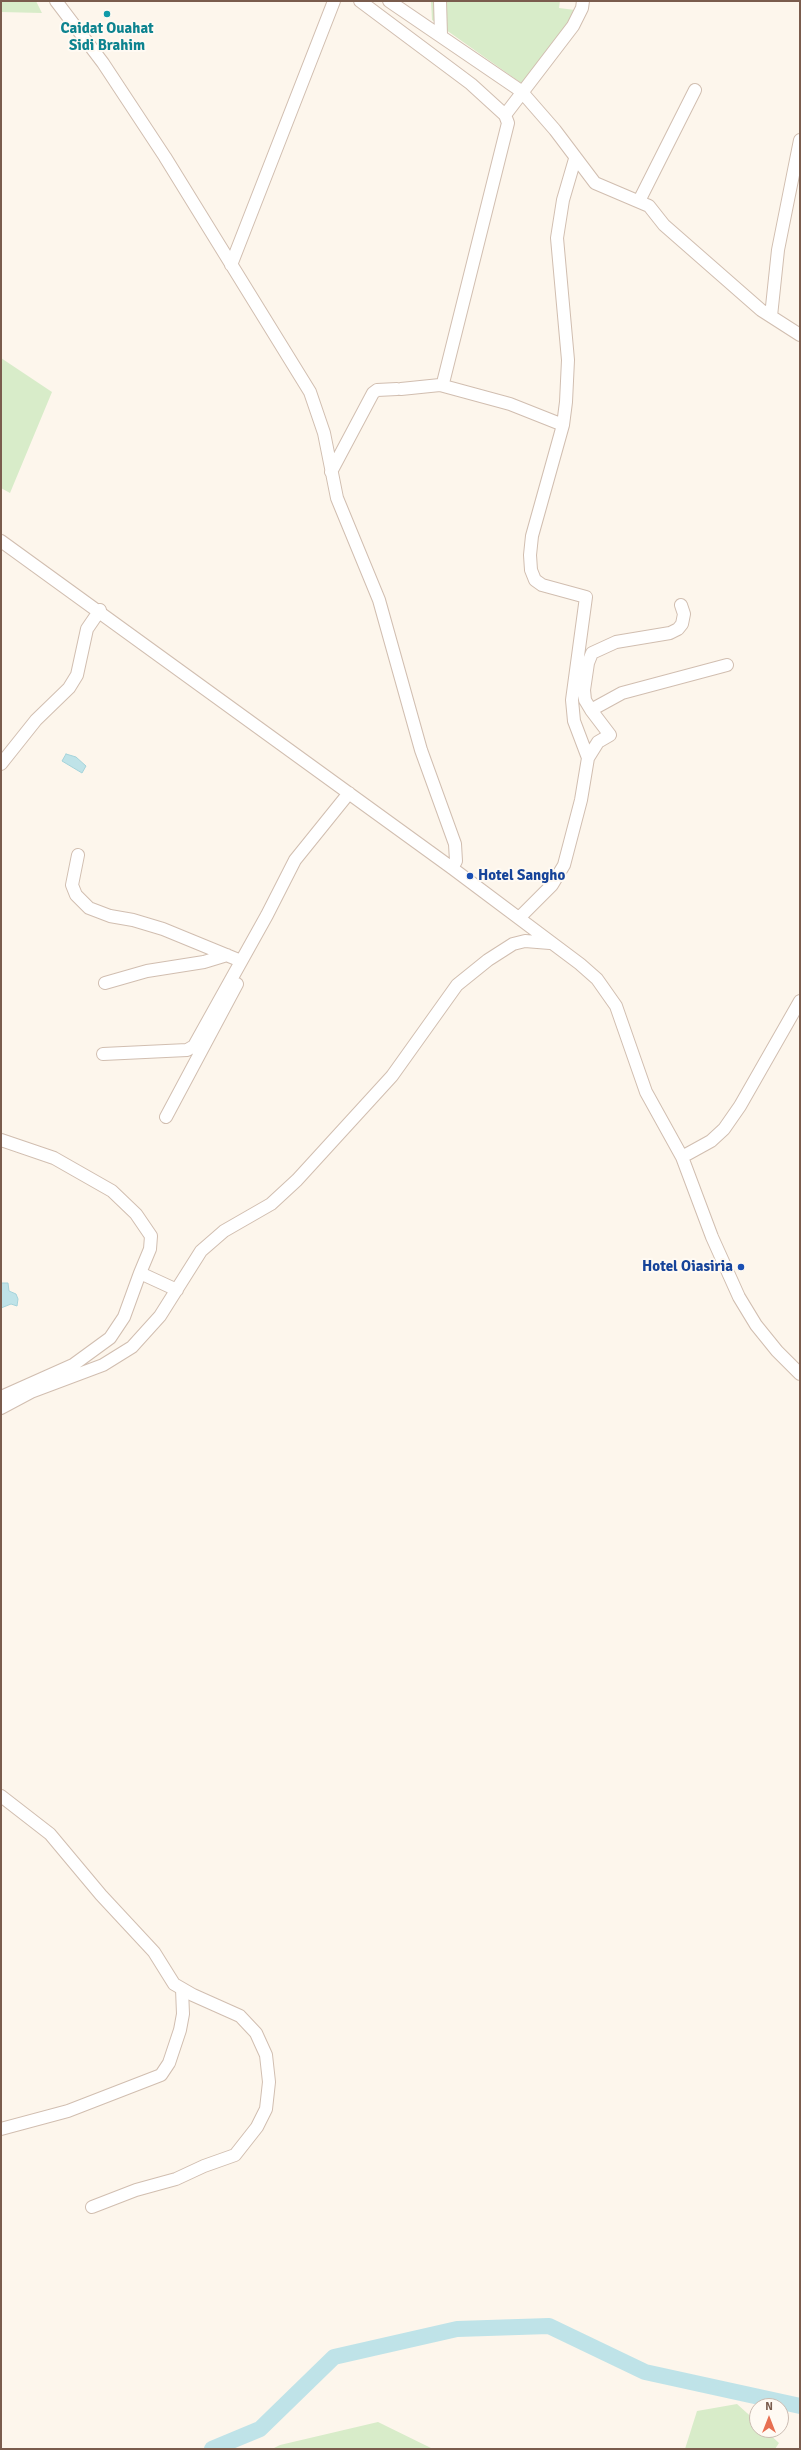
<!DOCTYPE html>
<html>
<head>
<meta charset="utf-8">
<style>
	body { margin:0 }
	#map { position:relative; width:801px; height:2450px; overflow:hidden; background:#fdf6ec; font-family:Signika,sans-serif }
	canvas { display:block }
	.frame { position:absolute; inset:0; border:2px solid #7a5c4d; pointer-events:none }
	.north { position:absolute; left:749px; top:2398px; width:40px; height:40px; box-sizing:border-box; background:#fffaf3; border:1px solid #cabbb1; border-radius:50%; rotate:0deg; font-size:11px; font-weight:700; line-height:16px; text-align:center; color:#7a5c4d }
	.north::after { content:''; display:block; margin:auto; width:14px; height:18px; background:#e76f51; clip-path:polygon(50% 0,100% 100%,50% 72%,0 100%) }
</style>
</head>
<body>
<div id="map">
<canvas width="801" height="2450"></canvas>
<div class="frame"></div>
<div class="north">N</div>
</div>
<script>
const c = document.querySelector('canvas').getContext('2d');
c.lineJoin = 'round';
function paint(path, color) {
  c.fillStyle = color;
  c.fill(path, 'evenodd');
}
function poly(rows) {
  const path = new Path2D();
  for (const r of rows) {
    path.moveTo(r[0], r[1]);
    for (let i = 2; i < r.length; i += 2) path.lineTo(r[i], r[i + 1]);
  }
  return path;
}
function trace(path, color, width, dash) {
  c.strokeStyle = color;
  c.lineWidth = width;
  c.lineCap = dash ? 'butt' : 'round';
  c.setLineDash(dash || []);
  c.stroke(path);
}
function label(font, color, halo, rows, align = 'center') {
  c.font = font + ' Signika,sans-serif';
  c.lineWidth = 4;
  c.setLineDash([]);
  c.textBaseline = 'middle';
  c.strokeStyle = halo;
  c.fillStyle = color;
  for (const [text, x, y, turn = 0] of rows) {
    c.save();
    c.translate(x, y);
    c.rotate((+turn || 0) * Math.PI / 180);
    c.textAlign = isNaN(turn) ? turn : align;
    if (halo) c.strokeText(text, 0, 0);
    c.fillText(text, 0, 0);
    c.restore();
  }
}
paint(poly([
	[1,1,36,1,42,13,1,12],
	[431,1,560,1,559,8,575,10,531,90,432,20],
	[1,358,52,392,10,493,1,488],
	[737,2404,757,2422,757,2430,765,2430,779,2443,775,2449,685,2449,697,2411],
	[378,2422,433,2449,272,2449,280,2445]
]), '#d8ecc9');
const water = poly([
	[66,754,76,757,86,766,82,773,62,761,66,754],
	[1,1283,8,1283,9,1291,16,1294,18,1299,17,1306,11,1304,1,1308,1,1283]
]);
paint(water, '#bfe3e8');
trace(water, '#a5d3da', 1);
trace(poly([
	[212,2449,260,2429,334,2357,457,2329,549,2326,645,2372,800,2406]
]), '#bfe3e8', 16);
const minor = poly([
	[56,1,103,63,165,157,310,392,324,433,337,498,379,600,421,750,455,844,456,861,452,868],
	[360,1,471,84,505,115,508,123,443,383,440,385],
	[389,1,521,91,555,130,595,183,649,206,664,225,761,310,800,335],
	[440,1,441,35],
	[505,115,573,26,582,8,583,1],
	[639,201,695,90],
	[231,265,334,1],
	[771,316,778,250,800,140],
	[401,389,440,385,510,404,563,425],
	[331,472,373,393,377,390,397,389],
	[1,541,452,868,580,964,597,979,616,1006,646,1092,682,1157,712,1237,739,1297,756,1325,777,1351,800,1374],
	[681,605,684,614,682,624,678,629,670,633,616,642,592,653,588,663,584,690,585,700,591,710,622,693,727,665],
	[588,758,598,742,610,735,591,710],
	[1,764,36,720,69,688,77,675,87,629,100,610],
	[78,855,72,885,76,895,89,908,110,916,133,920,163,929,241,961],
	[519,918,552,885,564,865,581,800,588,758,574,721,572,700,586,597,542,585,535,580,531,570,530,555,532,536,563,425,566,402,568,360,557,238,563,200,575,159],
	[105,983,147,971,204,962,227,955],
	[103,1054,187,1050,194,1046,267,915,295,860,349,793],
	[166,1117,237,984],
	[1,1140,54,1158,112,1191,136,1214,151,1236,150,1249,140,1273,177,1290],
	[682,1157,711,1141,724,1129,740,1106,800,1001],
	[1,1397,73,1365,110,1338,124,1317,140,1273],
	[1,1408,31,1392,103,1365,132,1347,160,1316,201,1251,224,1231,271,1204,297,1180,392,1076,457,985,488,960,513,944,525,941,550,943],
	[1,1796,50,1834,101,1895,154,1952,174,1984,193,1995,240,2016,256,2033,266,2055,269,2082,266,2109,257,2127,235,2155,204,2166,176,2179,136,2190,92,2207],
	[1,2129,68,2111,161,2075,169,2063,180,2030,183,2014,182,1989]
]);
trace(minor, '#d1beb0', 14);
trace(minor, '#fff', 12);
for (const [x, y, r, color] of [
	[107,14,4,"#0f9aa8"],
	[470,876,4,"#1a4fb4"],
	[741,1267,4,"#1a4fb4"]
]) {
  const dot = new Path2D();
  dot.arc(x, y, r, 0, 2 * Math.PI);
  c.fillStyle = color;
  c.fill(dot);
  trace(dot, '#fffaf3', 1.5);
}
label('bold 15px', '#0d838f', '#fffaf3', [
	["Caidat Ouahat",107,29],
	["Sidi Brahim",107,46]
]);
label('bold 15px', '#164399', '#fffaf3', [
	["Hotel Sangho",478,876],
	["Hotel Oiasiria",733,1267,"right"]
], 'left');
</script>
</body>
</html>
